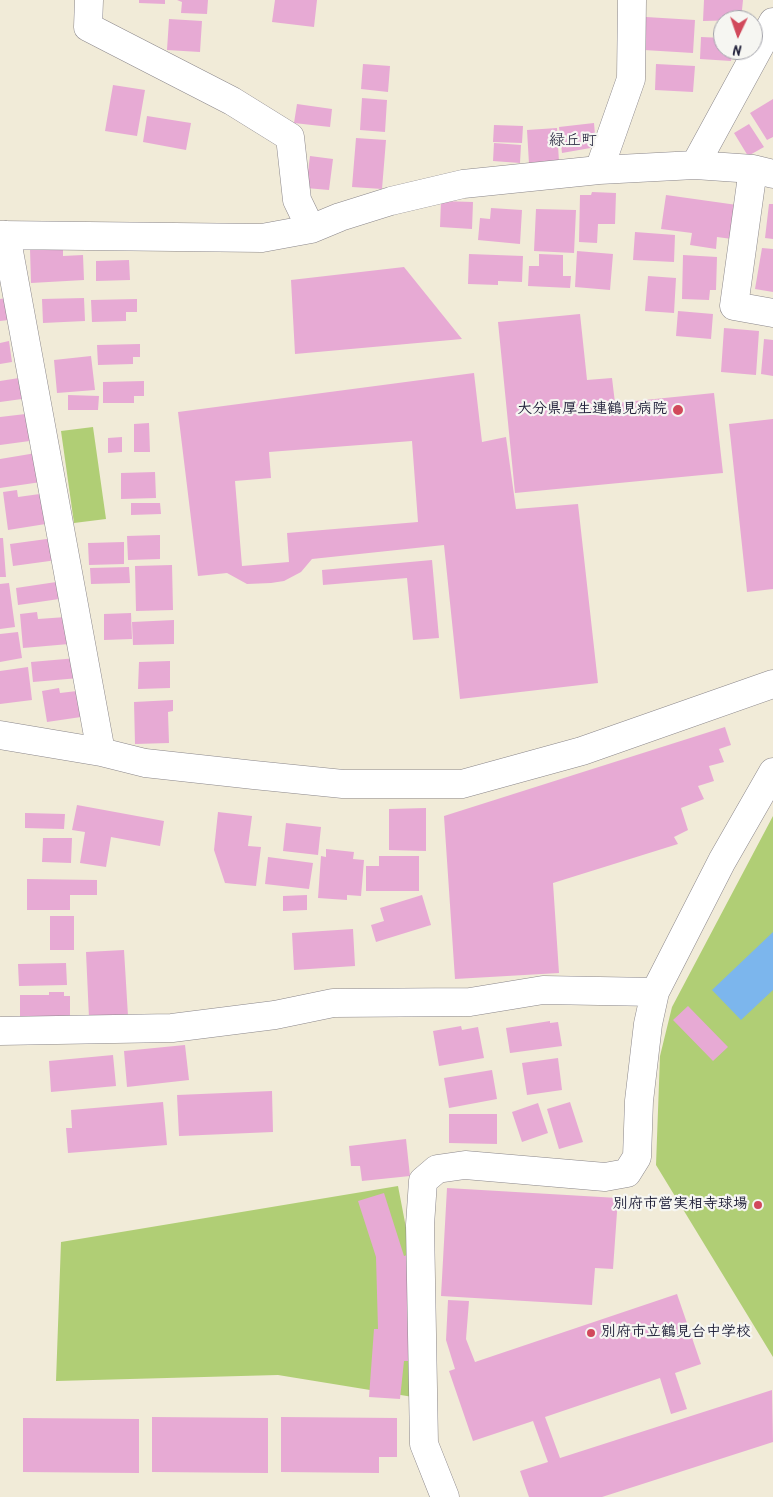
<!DOCTYPE html>
<html>
<head>
<meta charset="utf-8">
<style>
	body { margin:0 }
	#map { position:relative; width:773px; height:1497px; overflow:hidden; background:#f1ebd8; font-family:Kalam,sans-serif }
	canvas { display:block }
	.north { position:absolute; left:713px; top:10px; width:50px; height:50px; box-sizing:border-box; background:#f6f6f2; border:1px solid #a1a1a9; border-radius:50%; rotate:183deg; font-size:14px; font-weight:700; line-height:20px; text-align:center; color:#22223b }
	.north::after { content:''; display:block; margin:auto; width:18px; height:22px; background:#d1495b; clip-path:polygon(50% 0,100% 100%,50% 72%,0 100%) }
</style>
</head>
<body>
<div id="map">
<canvas width="773" height="1497"></canvas>
<div class="north">N</div>
</div>
<script>
const c = document.querySelector('canvas').getContext('2d');
c.lineJoin = 'round';
function paint(path, color) {
  c.fillStyle = color;
  c.fill(path, 'evenodd');
}
function poly(rows) {
  const path = new Path2D();
  for (const r of rows) {
    path.moveTo(r[0], r[1]);
    for (let i = 2; i < r.length; i += 2) path.lineTo(r[i], r[i + 1]);
  }
  return path;
}
function trace(path, color, width, dash) {
  c.strokeStyle = color;
  c.lineWidth = width;
  c.lineCap = dash ? 'butt' : 'round';
  c.setLineDash(dash || []);
  c.stroke(path);
}
function label(font, color, halo, rows, align = 'center') {
  c.font = font + ' Kalam,"Klee One",sans-serif';
  c.lineWidth = 4.5;
  c.setLineDash([]);
  c.textBaseline = 'middle';
  c.strokeStyle = halo;
  c.fillStyle = color;
  for (const [text, x, y, turn = 0] of rows) {
    c.save();
    c.translate(x, y);
    c.rotate((+turn || 0) * Math.PI / 180);
    c.textAlign = isNaN(turn) ? turn : align;
    if (halo) c.strokeText(text, 0, 0);
    c.fillText(text, 0, 0);
    c.restore();
  }
}
paint(poly([
	[93,427,106,519,74,523,61,431],
	[773,816,773,1357,656,1165,660,1056,672,1007],
	[398,1186,412,1259,413,1397,278,1375,56,1381,61,1242]
]), '#b0ce75');
paint(poly([
	[773,932,773,990,741,1020,712,990]
]), '#7cb6ed');
paint(poly([
	[139,0,165,0,165,4,139,3],
	[177,0,208,0,207,14,181,13,182,2],
	[275,0,317,0,314,27,272,22],
	[704,0,743,0,741,20,703,21],
	[646,17,695,20,693,53,644,50],
	[169,19,202,21,200,52,167,50],
	[701,37,723,38,723,50,732,50,731,61,700,59],
	[363,64,390,66,388,92,361,89],
	[656,64,695,66,693,92,655,90],
	[113,85,145,90,137,136,105,131],
	[362,98,387,100,385,132,360,130],
	[773,99,773,137,767,140,750,113],
	[297,104,332,109,330,127,294,123],
	[147,116,191,123,186,150,143,142],
	[594,123,596,147,562,153,559,127],
	[749,124,764,147,748,156,734,133],
	[494,125,523,126,522,143,493,142],
	[557,128,559,162,529,164,527,130],
	[356,138,386,140,382,189,352,187],
	[494,143,521,145,520,163,493,161],
	[310,156,333,159,329,190,306,188],
	[592,192,616,193,615,224,598,224,597,243,579,242,580,195,591,195],
	[666,195,737,205,732,239,717,237,716,249,690,245,692,233,661,229],
	[441,201,473,202,472,229,440,227],
	[769,204,773,204,773,239,765,238],
	[491,208,522,210,520,244,478,240,480,218,490,219],
	[536,209,576,210,574,253,534,251],
	[635,232,675,235,674,262,633,260],
	[63,247,63,256,83,255,84,280,31,283,30,249],
	[762,248,773,249,773,292,755,289],
	[577,251,613,254,610,290,575,287],
	[469,254,523,256,522,282,498,281,498,285,468,284],
	[539,254,563,255,563,276,571,276,570,288,528,286,529,266,539,266],
	[683,255,717,257,716,290,710,290,709,300,682,299],
	[129,260,130,280,96,281,96,261],
	[404,267,462,339,295,354,291,280],
	[648,276,676,278,674,313,645,311],
	[6,298,9,320,0,321,0,299],
	[84,298,85,321,43,323,42,299],
	[137,299,137,312,126,312,126,321,92,322,91,300],
	[678,311,713,314,711,339,676,336],
	[580,314,587,380,612,378,615,403,714,393,723,473,515,493,498,322],
	[724,328,759,331,756,375,721,372],
	[764,339,773,340,773,376,761,374],
	[9,341,12,362,0,364,0,343],
	[140,344,140,357,133,357,133,364,98,365,97,345],
	[91,356,95,390,57,393,54,360],
	[474,373,482,442,506,437,516,509,578,504,598,683,460,699,444,545,312,559,301,572,284,581,271,583,247,584,227,573,198,576,178,412],
	[412,441,418,522,287,533,289,562,242,566,235,481,271,478,269,452],
	[19,378,22,399,0,402,0,381],
	[144,381,144,396,134,396,134,403,103,403,103,382],
	[68,395,99,396,98,410,68,410],
	[34,413,37,440,0,445,0,417],
	[773,419,773,589,747,592,729,424],
	[149,423,150,452,134,452,134,424],
	[122,437,122,452,108,453,108,438],
	[36,453,41,482,0,488,0,459],
	[155,472,156,498,121,499,121,473],
	[17,490,18,497,47,493,52,523,8,530,3,492],
	[131,503,160,503,161,514,131,515],
	[160,535,160,559,128,560,127,536],
	[0,538,3,538,6,577,0,577],
	[54,538,57,560,13,566,10,544],
	[124,542,124,564,89,565,88,543],
	[432,560,439,638,413,640,407,578,323,585,322,570],
	[172,565,173,610,136,611,135,566],
	[129,567,130,583,91,584,90,568],
	[63,581,66,598,18,605,16,588],
	[9,583,15,627,0,629,0,584],
	[37,612,38,619,66,617,69,644,23,648,20,614],
	[131,613,132,639,104,640,104,614],
	[174,620,174,644,133,645,132,622],
	[18,632,22,658,0,662,0,634],
	[77,658,79,678,33,682,31,662],
	[170,661,170,688,138,689,139,662],
	[28,667,32,700,0,704,0,671],
	[59,688,60,693,77,691,81,717,47,722,42,691],
	[173,700,173,711,168,712,169,743,135,744,134,702],
	[725,727,731,745,719,749,724,762,709,766,714,781,698,786,704,799,681,808,688,830,674,837,678,844,553,883,559,973,455,979,444,816],
	[77,805,164,821,160,846,111,837,106,867,80,863,85,832,72,830],
	[426,808,426,851,389,850,389,809],
	[218,812,252,816,248,846,261,847,256,886,225,883,214,850],
	[25,813,65,814,64,829,25,828],
	[286,823,321,827,318,855,283,851],
	[43,838,72,838,71,863,42,862],
	[326,849,354,852,353,859,364,860,361,896,347,895,347,900,318,898,321,856,326,857],
	[379,856,419,856,419,891,366,891,366,866,379,866],
	[268,857,313,863,309,889,265,884],
	[27,879,97,880,97,895,70,895,70,910,27,910],
	[307,895,307,910,283,911,283,896],
	[422,895,431,925,376,942,371,925,384,921,380,908],
	[50,916,74,916,74,950,50,950],
	[353,929,355,966,294,970,292,933],
	[124,950,128,1016,89,1018,86,952],
	[66,963,67,985,19,986,18,964],
	[49,992,64,992,64,996,70,996,70,1022,20,1023,20,995,49,995],
	[688,1006,728,1047,713,1061,673,1020],
	[550,1021,550,1023,558,1022,562,1046,510,1053,506,1028],
	[461,1026,462,1030,478,1027,484,1058,439,1066,433,1031],
	[185,1045,189,1080,127,1087,124,1051],
	[113,1055,116,1086,51,1092,49,1061],
	[558,1058,562,1090,527,1095,522,1063],
	[492,1070,497,1099,449,1108,444,1078],
	[272,1091,273,1132,179,1136,177,1095],
	[163,1102,167,1145,68,1153,66,1128,72,1128,71,1110],
	[570,1102,583,1142,559,1149,547,1109],
	[538,1103,548,1133,522,1142,512,1112],
	[449,1114,497,1114,497,1144,449,1143],
	[406,1139,410,1176,362,1181,360,1166,351,1166,349,1146],
	[447,1188,618,1198,613,1269,595,1268,592,1305,441,1296],
	[384,1193,404,1256,407,1255,412,1361,404,1361,400,1399,369,1397,374,1329,378,1329,376,1257,358,1201],
	[677,1294,701,1364,675,1373,687,1409,671,1414,660,1378,545,1417,560,1458,772,1390,773,1442,602,1497,529,1497,520,1471,548,1462,533,1421,473,1441,449,1371,455,1369,446,1340,448,1300,469,1301,466,1339,475,1362],
	[152,1417,268,1418,268,1473,152,1472],
	[281,1417,397,1418,397,1457,379,1457,379,1473,281,1472],
	[23,1418,139,1419,139,1473,23,1472]
]), '#e7aad4');
const minor = poly([
	[89,0,88,27,232,101,290,137,297,200,311,229],
	[695,165,773,22],
	[753,169,734,306,773,313],
	[599,170,631,79,632,0],
	[0,235,262,238,311,229,340,217,391,201,463,184,599,170,695,165,753,169,773,174],
	[6,235,101,752],
	[0,735,101,752,145,763,254,775,343,784,462,784,582,751,773,684],
	[0,1031,172,1028,275,1015,333,1003,470,1002,543,990,655,992],
	[445,1497,424,1444,420,1225,423,1181,437,1169,465,1165,605,1177,627,1173,637,1157,639,1101,648,1024,655,992,722,861,773,772]
]);
trace(minor, '#8a868a', 29);
trace(minor, '#fff', 28);
for (const [x, y, r, color] of [
	[678,410,6,"#d1495b"],
	[758,1205,5,"#d1495b"],
	[591,1333,5,"#d1495b"]
]) {
  const dot = new Path2D();
  dot.arc(x, y, r, 0, 2 * Math.PI);
  c.fillStyle = color;
  c.fill(dot);
  trace(dot, '#f6f6f2', 2);
}
label('bold 15px', '#22223b', '#f6f6f2', [
	["大分県厚生連鶴見病院",667,410],
	["別府市営実相寺球場",748,1205],
	["別府市立鶴見台中学校",601,1333,"left"]
], 'right');
label('16px', '#22223b', '#f6f6f2', [
	["緑丘町",573,142]
]);
</script>
</body>
</html>
